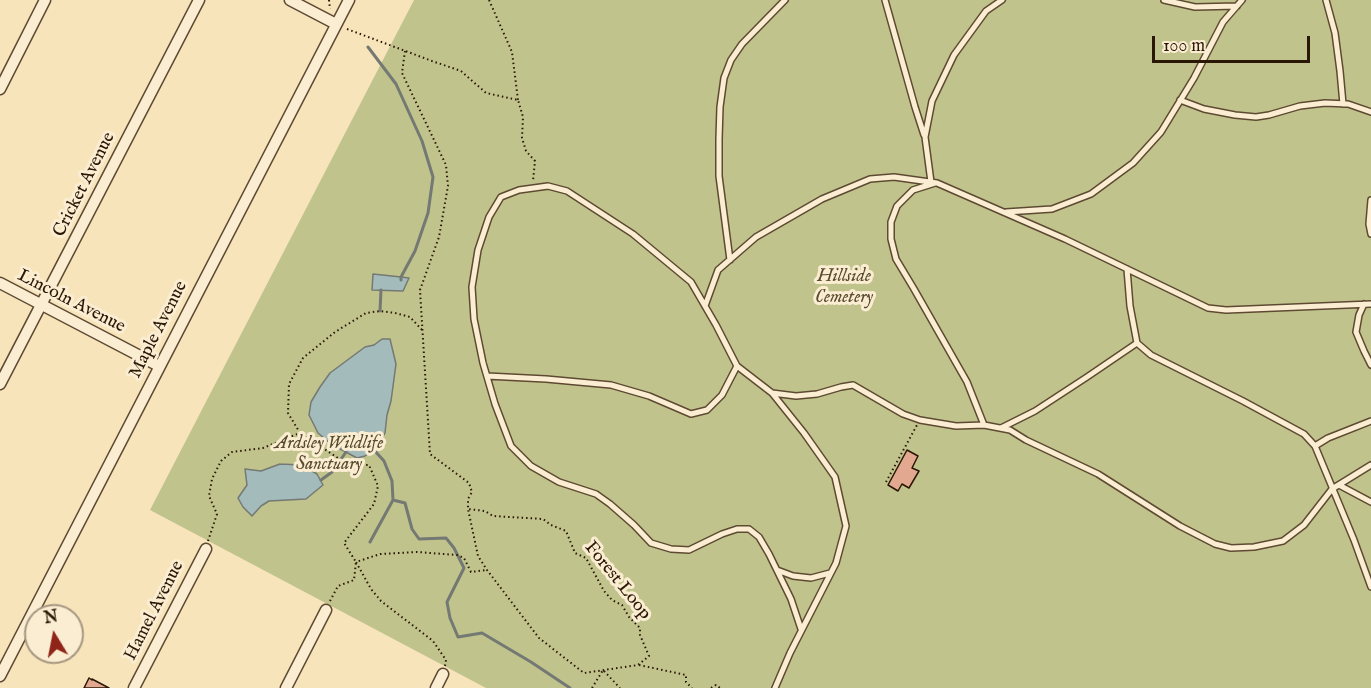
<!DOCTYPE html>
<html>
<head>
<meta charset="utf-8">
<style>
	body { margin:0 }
	#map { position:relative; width:1371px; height:688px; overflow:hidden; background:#f7e4ba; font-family:"IM FELL English",serif }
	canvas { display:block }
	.north { position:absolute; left:24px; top:604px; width:60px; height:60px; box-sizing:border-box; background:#faedd2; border:2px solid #a79780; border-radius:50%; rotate:350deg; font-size:16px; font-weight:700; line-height:24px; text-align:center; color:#2b1705 }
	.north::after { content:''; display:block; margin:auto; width:21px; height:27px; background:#8f2418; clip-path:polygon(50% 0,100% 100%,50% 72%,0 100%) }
	.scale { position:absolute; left:1152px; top:36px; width:158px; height:27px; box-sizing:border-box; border:3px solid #2b1705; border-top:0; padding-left:8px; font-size:18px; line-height:21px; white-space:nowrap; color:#2b1705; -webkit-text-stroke:4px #faedd2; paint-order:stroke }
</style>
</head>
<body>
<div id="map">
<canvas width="1371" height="688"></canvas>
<div class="north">N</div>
<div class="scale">100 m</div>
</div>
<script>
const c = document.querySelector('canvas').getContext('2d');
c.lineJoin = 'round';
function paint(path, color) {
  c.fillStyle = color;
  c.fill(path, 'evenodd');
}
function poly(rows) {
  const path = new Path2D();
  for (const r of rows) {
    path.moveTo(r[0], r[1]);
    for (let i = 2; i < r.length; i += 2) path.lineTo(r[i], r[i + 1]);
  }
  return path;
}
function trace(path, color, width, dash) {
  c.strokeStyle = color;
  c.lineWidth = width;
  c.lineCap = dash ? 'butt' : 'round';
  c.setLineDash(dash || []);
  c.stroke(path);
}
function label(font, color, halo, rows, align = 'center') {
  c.font = font + ' "IM FELL English",serif';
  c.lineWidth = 6;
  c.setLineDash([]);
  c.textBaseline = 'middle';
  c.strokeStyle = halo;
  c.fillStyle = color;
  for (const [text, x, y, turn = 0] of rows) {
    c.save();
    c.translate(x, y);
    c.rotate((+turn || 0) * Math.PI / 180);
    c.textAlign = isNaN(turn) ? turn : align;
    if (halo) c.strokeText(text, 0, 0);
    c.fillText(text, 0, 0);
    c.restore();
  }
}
paint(poly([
	[414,0,1371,0,1371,688,486,688,150,510]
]), '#c1c38d');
const water = poly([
	[373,274,401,277,409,278,403,291,372,290,373,274],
	[382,339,390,339,396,364,391,401,387,415,385,433,377,447,365,456,357,458,331,444,318,433,309,415,311,402,320,387,330,373,365,347,374,345,382,339],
	[280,464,302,465,317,474,323,485,306,499,269,501,261,506,252,516,243,507,238,498,247,485,245,469,261,471,280,464]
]);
paint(water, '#a4bbbc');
trace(water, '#747973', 1.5);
trace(poly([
	[368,47,396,84,422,141,433,177,428,213,415,251,401,277,401,280],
	[380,311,381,290],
	[374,450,384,461,392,481,393,500,405,503,412,529,419,539,446,538,454,548,464,568,447,602,450,618,458,637,482,633,531,662,570,688],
	[321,480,332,472,346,452],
	[370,542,393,500]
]), '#747973', 3);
const building = poly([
	[907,450,918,456,912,468,919,471,909,488,902,484,898,491,888,485,907,450],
	[89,678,92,680,92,679,109,688,84,688,89,678]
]);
paint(building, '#e3a990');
trace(building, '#2b1705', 1.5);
const service = poly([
	[885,0,915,107,924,135],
	[1164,0,1195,7,1237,6],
	[1326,0,1335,33,1340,71,1343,104],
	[1180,100,1204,109,1235,115,1256,117,1269,115,1300,106,1325,103,1348,104,1371,112],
	[931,182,925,137,932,101,954,55,986,11,1002,0],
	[935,183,913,190,897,206,891,222,891,239,896,259,914,289,967,382,984,425],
	[1371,200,1369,224,1371,234],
	[1006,212,1052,209,1091,194,1133,163,1161,132,1194,78,1223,22,1242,0],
	[730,260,719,176,719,139,720,107,724,78,731,60,742,44,785,0],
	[1127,269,1130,306,1137,343,1151,355,1243,401,1304,434,1315,446,1354,540,1371,587],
	[1364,304,1359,315,1356,332,1364,351,1371,365],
	[705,306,718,270,756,237,822,199,870,179,894,177,937,183,1065,239,1208,308,1226,310,1371,304],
	[487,376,546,379,611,385,649,396,691,414,707,410,722,395,737,366],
	[772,393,796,396,817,394,841,387,853,385,903,414,920,420,956,426,984,425,1010,430,1026,440,1098,474,1180,526,1215,544,1231,548,1254,547,1283,541,1304,525,1332,489,1371,465],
	[1001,428,1035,411,1087,377,1137,343],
	[1315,446,1328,438,1371,421],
	[1339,485,1371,502],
	[777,570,793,576,811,578,830,573],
	[775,688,790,653,836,563,846,526,835,477,804,433,772,393,737,366,716,325,691,282,633,234,567,191,548,186,519,190,501,197,489,217,478,250,472,287,474,319,483,363,495,404,511,446,531,466,559,482,596,494,610,504,634,525,651,543,671,549,689,550,722,534,737,529,749,529,759,537,769,554,791,599,801,629]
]);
const minor = poly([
	[290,0,336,24],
	[0,89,45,0],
	[0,283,159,366],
	[0,384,199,0],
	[0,676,349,0],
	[134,688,206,549],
	[286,688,326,610],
	[436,688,443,674]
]);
trace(service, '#5e4a32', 8);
trace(minor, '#5e4a32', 13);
trace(poly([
	[329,0,330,9],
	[489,0,512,52,518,100],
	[347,29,432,61,461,71,486,93,518,100,523,117,522,138,526,151,535,161,533,181],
	[405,51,402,73,446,165,448,186,439,237,420,290,430,454,469,483,472,492,468,499,468,509,478,556,487,570,539,638,584,673,638,665,649,656,640,635,640,628,629,617,622,605,612,600,604,591,586,558,575,553,566,531,551,525,543,519,493,516,485,511,468,509],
	[886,482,917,425],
	[208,541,217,514,209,496,212,479,221,461,232,452,263,448,300,433],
	[330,601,338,586,354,580,356,562,344,543,374,504,378,486,369,465,354,465,341,460,300,433,288,413,289,384,303,358,335,332,366,313,380,311,395,313,410,317,422,330],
	[639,665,686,675,686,682,692,688],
	[445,666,446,660,433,641,381,601,371,589,356,562,380,554,417,552,457,555,464,558,471,572,486,570],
	[592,688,603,670,620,688],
	[711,688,716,685,720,688]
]), '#2b1705', 2, [1.5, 3]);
trace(service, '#faedd2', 5);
trace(minor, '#faedd2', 10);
label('18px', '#2b1705', '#faedd2', [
	["Cricket Avenue",85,185,-63],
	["Lincoln Avenue",71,302,27],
	["Maple Avenue",159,330,-63],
	["Forest Loop",617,581,51],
	["Hamel Avenue",155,611,-63]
]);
label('italic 18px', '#584b2e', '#faedd2', [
	["Hillside",844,277],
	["Cemetery",844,298],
	["Ardsley Wildlife",329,444],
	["Sanctuary",329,465]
]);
</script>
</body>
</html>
